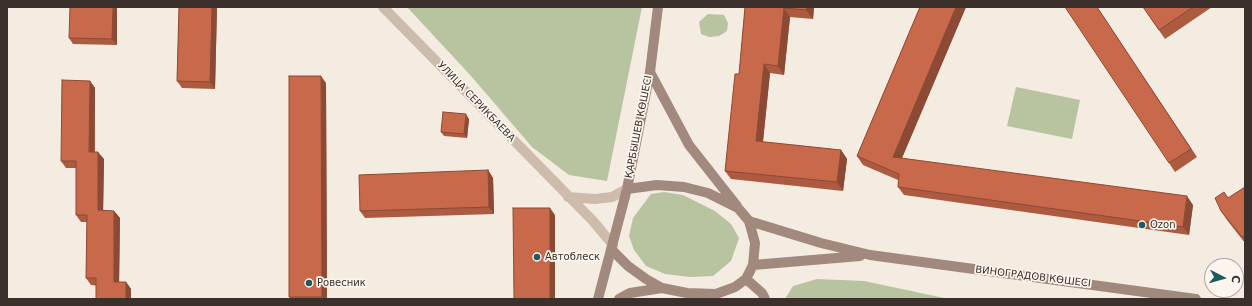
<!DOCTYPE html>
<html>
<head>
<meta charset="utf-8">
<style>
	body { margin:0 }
	#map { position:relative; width:1252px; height:306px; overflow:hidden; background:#f4ebe1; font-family:"DejaVu Sans",sans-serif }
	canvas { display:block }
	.frame { position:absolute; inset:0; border:8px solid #3b302b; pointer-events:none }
	.north { position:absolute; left:1204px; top:258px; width:40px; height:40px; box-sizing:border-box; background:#fbf5ee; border:1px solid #aea6a0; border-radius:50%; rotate:96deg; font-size:11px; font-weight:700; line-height:16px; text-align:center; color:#3b302b }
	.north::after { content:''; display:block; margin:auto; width:14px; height:18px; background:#1f5a5e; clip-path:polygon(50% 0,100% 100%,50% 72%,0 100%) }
</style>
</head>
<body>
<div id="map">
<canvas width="1252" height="306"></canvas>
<div class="frame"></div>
<div class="north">С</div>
</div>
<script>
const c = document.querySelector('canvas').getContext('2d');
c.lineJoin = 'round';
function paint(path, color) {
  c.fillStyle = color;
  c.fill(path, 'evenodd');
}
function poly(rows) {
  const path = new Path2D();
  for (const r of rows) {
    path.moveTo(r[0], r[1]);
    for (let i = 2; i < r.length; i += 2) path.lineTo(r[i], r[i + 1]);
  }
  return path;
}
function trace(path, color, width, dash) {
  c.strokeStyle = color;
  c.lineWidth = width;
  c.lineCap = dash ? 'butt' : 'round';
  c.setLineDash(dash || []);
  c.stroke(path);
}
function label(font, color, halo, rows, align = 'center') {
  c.font = font + ' "DejaVu Sans",sans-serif';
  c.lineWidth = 3.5;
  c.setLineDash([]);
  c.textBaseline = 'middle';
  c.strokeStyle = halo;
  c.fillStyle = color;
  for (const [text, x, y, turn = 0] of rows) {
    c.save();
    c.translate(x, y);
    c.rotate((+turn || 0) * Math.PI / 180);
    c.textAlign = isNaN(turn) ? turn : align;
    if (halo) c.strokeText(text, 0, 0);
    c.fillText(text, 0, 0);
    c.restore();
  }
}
paint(poly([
	[407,7,642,7,607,181,569,175,532,147,471,76],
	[708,14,724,15,728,23,727,31,719,36,709,37,701,34,699,22],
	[1016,87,1080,100,1072,139,1007,126],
	[664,192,683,195,715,211,731,224,739,238,731,261,713,276,690,277,665,274,646,266,634,250,629,236,633,218,651,194],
	[817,279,864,281,949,299,785,299,793,286]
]), '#b8c4a0');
trace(poly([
	[383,7,593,221,613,245],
	[568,197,595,199,612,197,627,189]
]), '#cdbbac', 10);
trace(poly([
	[650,72,689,145,737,206],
	[749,221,821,243,870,255,1196,299],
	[611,249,628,266,646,279,662,288,687,293,716,294,735,287,746,279,753,265,755,243,749,221,738,208,708,193,684,187,657,185,627,189],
	[753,265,860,256],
	[746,279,762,293,765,299],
	[598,299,627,189,650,72,658,7],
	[619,299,630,293,662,288]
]), '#a18a7d', 10);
paint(poly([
	[179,7,217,7,215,89,182,88,177,81],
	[745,7,814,7,813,19,790,17,784,75,770,73,763,142,841,150,847,159,843,191,731,179,725,171,739,74],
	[920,7,966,7,902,158,1193,205,1189,235,904,195,898,187,898,180,863,165,857,156],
	[1097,7,1197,157,1175,172,1169,163],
	[1143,7,1212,7,1165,39],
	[117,8,117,45,73,44,69,38],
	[90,81,95,88,95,152,104,159,103,210,114,211,120,218,119,282,126,282,131,289,91,285,86,278,87,222,81,222,76,215,76,168,66,168,61,161],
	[326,83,327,299,291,299,289,297],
	[469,119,467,138,444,136,441,132],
	[488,170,493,178,494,214,365,218,360,211],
	[1245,187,1245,243,1227,220,1221,211,1228,198]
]), '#ac5a40');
paint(poly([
	[113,7,117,7,117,45,112,39],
	[212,7,217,7,215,89,210,82],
	[807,7,814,7,813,19,806,10],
	[956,7,966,7,899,165,893,157],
	[784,8,790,17,784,75,778,66],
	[764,64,770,73,762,150,756,141],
	[321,76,326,83,327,299,323,299,322,297],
	[90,81,95,88,94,159,89,152],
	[466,114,469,119,467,138,464,134],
	[841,150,847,159,843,191,837,182],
	[98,152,104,159,103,218,98,210],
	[488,170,493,178,494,214,489,207],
	[1187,196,1193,205,1189,235,1183,227],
	[550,208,555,215,555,299,550,299],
	[114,211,120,218,119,289,114,282],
	[126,282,131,289,131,299,126,299]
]), '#8c4a34');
const building = poly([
	[70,7,113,7,112,39,69,38,70,7],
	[179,7,212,7,210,82,177,81,179,7],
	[745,7,807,7,806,10,784,8,778,66,764,64,756,141,841,150,837,182,725,171,735,74,739,74,745,7],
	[920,7,956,7,893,157,1187,196,1183,227,898,187,899,174,857,156,920,7],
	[1065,7,1097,7,1191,149,1169,163,1065,7],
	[1143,7,1193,7,1159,30,1143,7],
	[289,76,321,76,322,297,289,297,289,76],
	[62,80,90,81,89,152,98,152,98,210,114,211,114,282,126,282,126,299,96,299,96,278,86,278,87,215,76,215,76,161,61,161,62,80],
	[443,112,466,114,464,134,441,132,443,112],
	[488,170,489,207,360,211,359,175,488,170],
	[1245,187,1245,237,1241,236,1221,211,1215,198,1224,192,1228,198,1245,187],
	[513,208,550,208,550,299,514,299,513,208]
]);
paint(building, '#c8694b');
trace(building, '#8c4a34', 1);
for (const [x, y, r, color] of [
	[1142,225,4,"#1f5a5e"],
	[537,257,4,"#1f5a5e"],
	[309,283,4,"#1f5a5e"]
]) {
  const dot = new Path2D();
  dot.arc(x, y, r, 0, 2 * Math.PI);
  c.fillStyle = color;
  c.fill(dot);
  trace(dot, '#fbf5ee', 1.5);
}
label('10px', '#3b302b', '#fbf5ee', [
	["УЛИЦА СЕРИКБАЕВА",476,102,46],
	["ҚАРБЫШЕВ КӨШЕСІ",639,127,-79],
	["ВИНОГРАДОВ КӨШЕСІ",1033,277,7]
]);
label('10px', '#3b302b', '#fbf5ee', [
	["Ozon",1150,225],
	["Автоблеск",545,257],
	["Ровесник",317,283]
], 'left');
</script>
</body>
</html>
